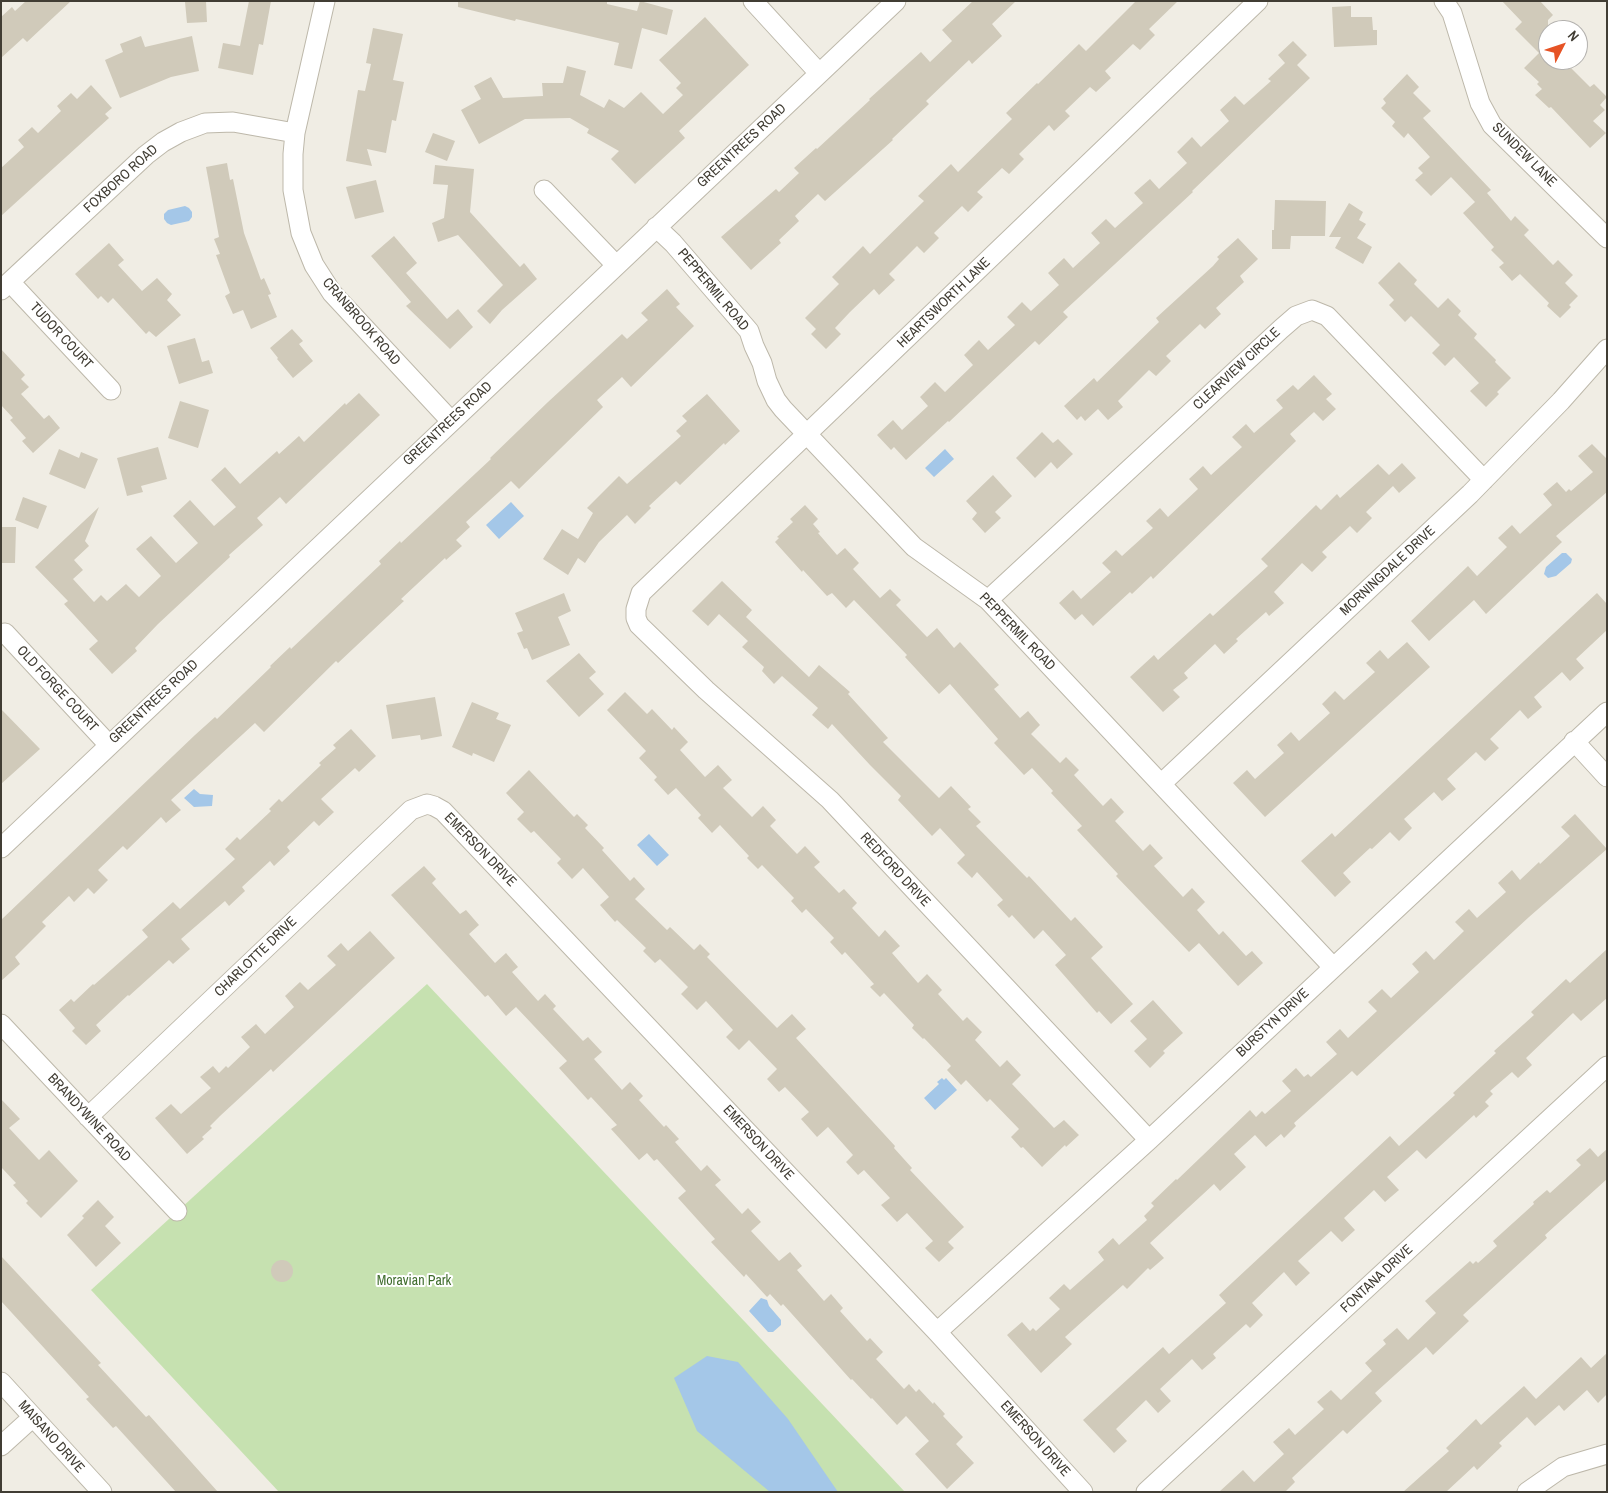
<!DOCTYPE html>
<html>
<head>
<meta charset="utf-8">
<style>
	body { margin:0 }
	#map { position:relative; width:1608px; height:1493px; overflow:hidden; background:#f0ede4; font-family:"Archivo Narrow",sans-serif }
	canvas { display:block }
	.frame { position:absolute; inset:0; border:2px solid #413d34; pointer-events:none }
	.north { position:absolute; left:1538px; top:20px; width:50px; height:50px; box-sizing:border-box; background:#fff; border:1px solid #b3b1ae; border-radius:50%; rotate:49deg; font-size:14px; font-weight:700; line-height:20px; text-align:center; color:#413d34 }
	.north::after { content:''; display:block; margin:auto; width:18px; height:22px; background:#e65325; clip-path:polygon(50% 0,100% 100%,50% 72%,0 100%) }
</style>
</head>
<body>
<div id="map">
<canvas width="1608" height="1493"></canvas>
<div class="frame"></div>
<div class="north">N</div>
</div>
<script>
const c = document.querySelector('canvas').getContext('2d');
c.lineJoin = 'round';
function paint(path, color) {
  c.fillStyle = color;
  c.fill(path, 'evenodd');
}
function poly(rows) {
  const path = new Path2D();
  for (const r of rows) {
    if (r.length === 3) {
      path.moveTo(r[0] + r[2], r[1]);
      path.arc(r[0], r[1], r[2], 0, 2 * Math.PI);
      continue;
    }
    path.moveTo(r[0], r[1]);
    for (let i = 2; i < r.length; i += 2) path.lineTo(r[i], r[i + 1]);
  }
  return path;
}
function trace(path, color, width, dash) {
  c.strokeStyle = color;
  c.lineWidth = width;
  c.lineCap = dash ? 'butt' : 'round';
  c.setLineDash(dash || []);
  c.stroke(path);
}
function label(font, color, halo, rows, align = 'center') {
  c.font = font + ' "Archivo Narrow",sans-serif';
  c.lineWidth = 4;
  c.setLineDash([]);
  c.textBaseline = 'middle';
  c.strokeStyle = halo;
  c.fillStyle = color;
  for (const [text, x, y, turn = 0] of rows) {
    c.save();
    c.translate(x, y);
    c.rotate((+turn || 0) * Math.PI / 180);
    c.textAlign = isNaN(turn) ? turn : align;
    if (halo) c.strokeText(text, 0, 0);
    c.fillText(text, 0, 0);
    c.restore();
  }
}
paint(poly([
	[427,984,905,1492,279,1492,91,1290]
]), '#c6e1b0');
paint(poly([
	[185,206,189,208,192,212,192,217,189,221,171,225,167,223,164,219,164,214,168,210],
	[945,449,954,459,934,477,925,468],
	[511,502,524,516,499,539,486,525],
	[1562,553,1566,553,1572,559,1571,563,1556,576,1548,578,1544,574,1546,567],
	[194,789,200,794,213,795,212,806,194,807,184,798],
	[649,834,669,855,657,866,637,845],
	[942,1078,944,1080,946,1078,957,1090,935,1110,924,1098,939,1084,937,1082],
	[761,1298,767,1300,769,1306,781,1320,781,1325,773,1332,768,1332,749,1311],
	[707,1356,738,1362,788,1419,838,1492,770,1492,697,1431,674,1378]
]), '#a4c7e8');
paint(poly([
	[26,1,71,1,27,42,23,38,1,58,1,17,12,7,15,11],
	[206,1,207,22,187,23,185,2],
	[249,1,271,1,263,45,259,44,253,75,218,68,223,43,240,46],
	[458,1,607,1,607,4,637,11,640,1,673,10,667,35,642,28,632,69,614,65,619,43,516,19,515,21,458,7],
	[973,1,1016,1,992,24,1002,36,972,64,969,60,926,101,929,104,892,139,893,140,825,201,818,194,795,216,799,221,779,240,781,243,751,270,721,237,776,189,779,192,799,173,794,168,816,148,817,149,870,100,869,99,921,52,930,62,952,41,942,30],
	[1136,1,1178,1,1149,29,1155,35,1140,50,1133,44,1105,71,1111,78,1096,92,1090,87,1065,111,1070,116,1054,131,1049,125,1019,154,1024,159,1009,174,1002,168,977,192,983,197,968,212,962,206,934,233,939,238,924,253,917,246,889,274,895,280,879,295,874,289,850,312,835,328,841,334,826,349,811,334,816,329,805,318,839,284,832,277,863,246,870,254,924,201,918,196,951,164,958,172,1012,119,1006,113,1037,83,1038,84,1079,44,1086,51],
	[1502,1,1540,1,1553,15,1548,20,1548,60,1563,60,1590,87,1594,84,1607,97,1600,105,1605,110,1593,121,1606,133,1590,148,1551,107,1549,108,1535,95,1542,89,1537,84,1539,82,1524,68,1539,53,1515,29,1522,22],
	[1351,6,1351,17,1372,17,1373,30,1377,30,1377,45,1334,47,1332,7],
	[705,17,749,65,679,131,685,138,635,184,611,159,619,151,587,133,589,129,570,118,525,119,479,144,461,110,481,99,474,86,491,77,503,98,543,96,542,83,563,83,567,66,586,71,580,95,604,108,609,99,624,108,641,92,663,114,683,95,676,88,681,83,659,60],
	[373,28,403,34,393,80,404,82,396,121,392,120,386,153,367,149,372,166,346,161,358,90,365,91,371,64,366,63],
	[141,36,145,47,192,36,199,71,171,77,120,98,105,60,123,52,120,44],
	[1293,41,1307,55,1297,65,1310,78,1192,191,1193,192,1063,312,1068,317,1039,345,1035,341,949,422,948,421,906,460,894,447,891,450,877,435,893,420,902,430,928,406,920,397,935,382,945,392,973,365,964,355,979,340,988,350,1015,325,1007,317,1022,302,1031,311,1059,285,1048,273,1064,258,1073,268,1100,243,1091,233,1106,219,1115,228,1143,203,1134,193,1150,179,1159,189,1187,163,1177,152,1192,137,1201,147,1229,121,1220,110,1235,96,1244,105,1271,81,1268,79,1285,63,1278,55],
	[1407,74,1419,87,1413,93,1431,111,1423,118,1491,190,1487,193,1511,221,1515,216,1529,230,1524,235,1553,265,1558,260,1573,275,1565,283,1578,296,1569,305,1571,307,1560,318,1547,306,1549,303,1520,274,1512,281,1499,267,1504,263,1491,250,1494,247,1463,213,1475,202,1451,177,1431,196,1415,180,1423,173,1418,168,1430,157,1408,133,1404,138,1392,126,1395,122,1381,108,1386,103,1383,99],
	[91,85,112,108,105,114,109,118,1,216,1,168,24,147,18,140,32,127,38,133,61,111,57,106,71,93,77,99],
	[433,133,455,141,447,161,425,152],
	[227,163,230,180,233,179,244,233,261,280,264,278,271,294,268,295,277,317,251,329,243,310,233,314,225,296,230,293,216,255,220,254,214,239,219,237,206,167],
	[435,165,474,169,470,212,520,267,524,263,537,279,502,310,490,324,477,311,503,285,458,235,438,242,432,223,444,218,448,185,433,184],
	[376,180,384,212,355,219,346,187],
	[1275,200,1326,201,1325,236,1291,236,1290,249,1272,249,1272,230,1274,230],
	[1349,203,1363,212,1359,220,1366,224,1357,238,1372,247,1363,264,1335,248,1341,237,1329,237],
	[394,236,417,263,406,273,447,319,458,309,473,327,450,349,406,306,411,302,371,256],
	[1238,238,1258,259,1240,276,1244,282,1216,308,1221,314,1205,329,1200,324,1166,356,1171,361,1156,376,1149,370,1118,401,1123,407,1108,420,1098,409,1085,421,1081,416,1077,420,1064,406,1094,378,1097,382,1159,322,1156,318,1213,266,1219,259,1217,257],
	[109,243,124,260,118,265,142,291,157,278,172,294,167,300,181,315,156,337,149,331,146,334,113,298,108,303,101,296,98,299,75,274],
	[1399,262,1417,280,1414,284,1438,308,1448,298,1461,311,1458,315,1477,334,1474,338,1496,360,1495,362,1511,378,1497,392,1499,394,1486,407,1470,391,1479,383,1454,357,1445,366,1432,353,1440,345,1411,316,1405,322,1389,305,1394,300,1378,283],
	[667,289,680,304,676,307,694,326,631,387,622,377,597,400,603,407,519,489,511,481,466,522,470,527,456,540,462,546,446,560,445,558,401,599,404,601,338,663,336,661,264,732,255,723,171,800,181,810,166,823,161,817,127,850,123,846,98,870,108,880,94,894,88,888,74,902,69,896,42,922,46,926,15,957,20,964,1,981,1,920,195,735,215,717,217,719,271,667,270,666,290,647,291,649,381,564,379,561,400,541,401,543,491,459,490,458,548,402,622,334,627,339,648,320,641,313],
	[292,329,303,341,299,344,313,361,293,378,277,359,278,358,270,348],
	[195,338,202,362,209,360,213,373,179,384,167,346],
	[1,349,25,375,21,379,29,387,21,394,44,419,49,415,60,428,33,453,22,441,26,438,10,420,13,418,1,405],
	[1314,375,1332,394,1326,399,1336,409,1323,421,1314,412,1290,434,1296,441,1153,579,1151,576,1132,594,1130,592,1093,626,1082,614,1075,620,1059,603,1073,590,1081,599,1111,572,1102,563,1116,550,1122,556,1153,528,1146,521,1160,508,1168,517,1198,489,1189,479,1203,466,1211,475,1242,447,1232,437,1246,424,1254,433,1283,408,1276,400,1293,385,1298,390],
	[359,393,380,415,286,504,280,497,257,518,263,525,229,555,230,557,158,624,135,648,137,651,112,674,89,649,98,641,64,604,68,601,35,567,99,507,85,541,89,546,74,560,83,570,73,579,94,602,101,595,107,601,126,584,139,597,161,576,136,549,151,536,176,563,198,543,173,516,190,500,214,526,236,507,211,480,225,467,240,484,277,451,279,454,299,436,304,442,345,403,346,405],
	[707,394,740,431,725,445,724,443,680,485,676,481,649,506,651,508,635,524,627,515,599,542,585,563,578,558,568,575,543,559,562,529,578,539,593,513,587,508,619,476,627,484,681,436,676,431,687,421,682,416],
	[180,401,209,410,198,448,168,438],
	[1042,432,1053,443,1058,439,1073,454,1057,469,1051,462,1035,478,1016,458],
	[1592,444,1607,459,1607,492,1556,536,1562,542,1486,614,1474,600,1429,641,1411,621,1468,566,1477,576,1507,547,1498,538,1512,525,1520,534,1552,505,1543,494,1557,482,1566,492,1569,489,1571,491,1593,472,1578,456],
	[158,447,167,479,141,486,143,492,127,496,117,458],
	[59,449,79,458,81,452,98,459,85,489,49,474],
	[1402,463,1416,478,1399,493,1393,486,1366,512,1372,518,1357,533,1350,526,1322,552,1327,557,1312,572,1302,563,1274,592,1284,603,1269,616,1266,612,1236,639,1238,641,1224,654,1215,644,1184,673,1188,678,1173,690,1180,697,1163,712,1130,677,1154,655,1158,660,1210,613,1213,616,1268,566,1261,559,1316,505,1321,510,1337,494,1340,498,1378,464,1389,475],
	[993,475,1012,496,995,512,1001,518,985,533,972,519,977,513,966,501],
	[23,497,47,506,38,529,15,520],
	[805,505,818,519,813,524,820,532,818,533,837,555,845,548,859,563,853,569,880,598,890,589,901,600,896,605,927,637,937,628,954,648,960,642,999,685,994,689,1020,718,1028,711,1040,725,1031,734,1060,763,1066,757,1079,770,1074,775,1103,806,1111,798,1124,812,1115,821,1143,851,1150,844,1163,858,1154,866,1183,897,1192,888,1205,902,1197,910,1219,935,1223,931,1246,956,1252,951,1263,963,1238,986,1199,943,1189,952,1116,876,1118,874,1077,830,1082,826,1051,793,1053,791,1032,768,1024,775,994,743,998,739,950,684,939,694,905,657,907,655,854,600,846,608,832,593,827,596,803,570,802,572,775,542,779,538,777,537,793,522,790,519],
	[1,527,16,527,15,563,1,563],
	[722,581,752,610,746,617,809,677,819,665,850,692,848,694,888,738,883,742,939,798,951,786,971,807,968,809,981,822,976,826,1027,878,1029,876,1071,921,1075,917,1103,947,1091,958,1133,1004,1111,1024,1099,1011,1097,1013,1055,965,1066,955,1043,930,1034,939,1012,915,1009,918,997,905,1003,900,977,872,972,878,957,863,965,855,940,828,932,836,898,800,901,796,870,765,832,724,828,729,812,715,818,708,782,676,774,684,762,671,764,667,742,647,748,641,719,614,708,626,692,611],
	[564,593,571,611,558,617,570,645,532,660,527,648,524,649,517,633,523,631,515,613],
	[1597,593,1607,604,1607,630,1576,659,1584,668,1570,681,1562,672,1534,697,1542,707,1528,719,1520,710,1490,739,1499,748,1485,761,1476,752,1447,779,1456,789,1442,801,1434,792,1404,819,1412,828,1399,841,1390,832,1372,849,1370,848,1343,873,1351,882,1335,897,1301,861,1332,833,1335,837],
	[1407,642,1430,667,1265,817,1233,783,1247,770,1255,779,1284,753,1277,745,1291,732,1299,741,1330,713,1322,704,1335,691,1344,700,1375,672,1366,663,1380,650,1388,659],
	[579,653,596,672,589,678,604,694,579,717,546,681],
	[625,692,647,714,652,709,672,730,674,727,688,742,680,750,705,777,718,765,732,780,723,788,752,817,763,806,776,820,770,826,797,854,805,846,820,862,814,867,839,893,844,889,857,903,852,908,879,937,885,930,900,946,892,953,918,983,927,974,942,990,938,994,963,1021,967,1017,982,1032,975,1040,1000,1067,1007,1060,1021,1075,1012,1084,1054,1128,1064,1120,1079,1135,1066,1147,1065,1145,1042,1167,1023,1147,1021,1148,1011,1137,1019,1129,990,1099,987,1102,966,1080,961,1085,947,1070,951,1066,924,1038,923,1039,912,1028,914,1025,884,993,880,997,870,987,874,984,845,952,842,955,830,942,834,938,806,909,802,913,791,901,794,898,762,865,758,869,747,858,749,856,720,825,712,833,698,818,701,815,676,788,668,795,654,780,657,777,639,758,646,751,607,710],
	[435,697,442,736,421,740,420,735,392,739,386,705],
	[472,702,499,713,496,719,511,725,494,762,473,753,472,756,452,747],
	[1,709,40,749,1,784],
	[351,729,376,756,359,772,355,768,321,799,334,812,319,826,314,821,287,847,290,851,274,866,270,861,242,887,245,891,229,906,225,901,181,939,190,949,173,964,169,960,129,996,128,995,96,1025,101,1031,86,1045,72,1031,75,1028,59,1010,71,999,74,1002,93,984,94,985,148,937,142,930,173,902,180,909,235,859,225,849,237,837,240,840,271,811,269,809,279,799,282,802,321,765,319,763,336,748,333,745],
	[529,770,574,817,577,814,588,825,585,828,604,848,602,850,630,881,634,877,645,889,635,899,667,930,670,927,694,950,700,944,710,954,707,957,777,1028,792,1014,806,1029,796,1038,895,1146,894,1148,912,1168,910,1170,964,1227,948,1242,954,1248,939,1262,925,1248,933,1241,907,1213,897,1222,881,1205,890,1198,864,1170,858,1175,846,1162,853,1155,828,1127,817,1137,801,1119,809,1112,785,1087,779,1092,767,1079,777,1069,749,1040,739,1050,726,1037,733,1030,706,1001,697,1010,681,994,688,987,660,959,655,963,643,951,646,948,617,920,615,922,600,905,609,897,583,868,572,879,557,863,561,859,534,831,531,833,517,819,524,812,506,793],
	[1575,814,1607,849,1529,917,1357,1076,1352,1071,1294,1123,1296,1126,1284,1138,1281,1134,1266,1147,1255,1135,1234,1154,1246,1167,1220,1191,1214,1184,1150,1243,1164,1258,1150,1270,1148,1268,1127,1289,1123,1285,1065,1337,1072,1344,1041,1373,1007,1335,1022,1322,1030,1331,1033,1328,1036,1331,1060,1309,1049,1298,1064,1284,1070,1290,1104,1260,1098,1252,1113,1238,1119,1245,1147,1220,1144,1216,1154,1206,1151,1203,1176,1179,1177,1180,1250,1110,1256,1117,1262,1111,1265,1114,1291,1091,1282,1081,1296,1068,1304,1077,1308,1074,1311,1077,1337,1054,1326,1042,1340,1029,1348,1038,1377,1011,1368,1002,1382,989,1391,998,1419,972,1412,964,1426,951,1434,960,1464,931,1455,922,1469,909,1477,918,1506,892,1498,883,1512,870,1520,880,1539,862,1540,864,1570,836,1561,827],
	[424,866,436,879,432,883,460,914,466,910,479,925,469,934,495,963,506,953,518,967,512,972,538,1001,545,994,556,1006,553,1009,583,1041,588,1037,602,1052,594,1059,622,1090,630,1082,643,1096,639,1100,664,1127,666,1125,679,1139,675,1142,701,1171,707,1165,721,1180,715,1185,742,1214,748,1208,761,1222,751,1231,779,1261,790,1252,802,1266,797,1270,824,1301,831,1294,843,1308,840,1311,867,1341,870,1338,883,1352,876,1359,904,1389,909,1384,916,1392,919,1389,933,1404,934,1402,945,1414,943,1416,963,1437,956,1444,974,1463,947,1489,915,1454,929,1441,906,1416,897,1425,872,1398,871,1399,852,1379,851,1380,783,1304,781,1306,770,1294,767,1297,746,1274,744,1277,711,1242,715,1239,678,1198,686,1191,657,1159,654,1161,647,1153,639,1160,611,1129,617,1125,591,1097,588,1100,559,1068,567,1061,516,1007,506,1016,488,995,485,997,391,895],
	[370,931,395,958,273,1072,271,1069,220,1116,210,1126,212,1128,202,1137,204,1139,187,1154,155,1118,171,1104,181,1114,211,1088,200,1077,213,1066,219,1073,226,1066,228,1068,250,1047,241,1037,256,1024,265,1034,294,1007,285,996,300,982,308,990,336,965,327,956,341,943,348,951],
	[1607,949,1607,998,1581,1021,1573,1013,1526,1058,1532,1065,1518,1078,1512,1072,1490,1091,1493,1094,1485,1102,1489,1106,1476,1118,1474,1115,1426,1159,1417,1150,1387,1177,1399,1190,1385,1202,1374,1190,1344,1218,1355,1230,1342,1242,1331,1231,1298,1261,1310,1273,1296,1286,1284,1272,1252,1303,1263,1315,1250,1328,1246,1324,1213,1354,1216,1358,1202,1370,1192,1359,1160,1389,1171,1401,1158,1413,1146,1400,1116,1429,1127,1441,1114,1453,1083,1420,1163,1347,1169,1354,1226,1303,1219,1295,1390,1136,1399,1146,1455,1095,1453,1093,1496,1053,1494,1051,1534,1015,1531,1012,1566,979,1570,983],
	[1153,1000,1183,1033,1163,1051,1165,1053,1150,1068,1134,1051,1147,1039,1130,1021],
	[1,1099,20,1119,9,1128,39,1160,49,1150,78,1181,41,1218,26,1203,28,1201,13,1185,16,1183,1,1167],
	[1590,1148,1598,1157,1607,1149,1607,1179,1545,1235,1547,1238,1463,1315,1469,1321,1433,1355,1426,1347,1375,1393,1382,1401,1347,1434,1343,1430,1292,1478,1295,1482,1285,1492,1219,1492,1243,1470,1254,1482,1284,1454,1273,1442,1289,1428,1295,1435,1324,1409,1317,1402,1331,1390,1341,1400,1372,1371,1365,1363,1386,1344,1383,1340,1397,1328,1408,1340,1436,1313,1425,1301,1470,1261,1473,1264,1476,1261,1478,1263,1497,1246,1493,1241,1534,1204,1533,1202,1547,1190,1550,1193,1581,1165,1576,1160],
	[98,1200,114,1217,105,1226,121,1243,96,1267,67,1235,84,1218,82,1216],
	[1,1256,101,1363,98,1365,146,1417,149,1415,218,1492,176,1492,116,1426,113,1428,86,1399,89,1397,1,1301],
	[282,1271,11],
	[1607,1353,1607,1394,1598,1403,1587,1390,1564,1411,1559,1405,1535,1426,1527,1417,1499,1443,1502,1446,1477,1470,1474,1466,1446,1492,1403,1492,1449,1451,1446,1448,1476,1419,1481,1425,1524,1386,1536,1399,1581,1357,1591,1368]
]), '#d0caba');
const street = poly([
	[325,1,295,133,293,154,293,190,301,233,314,265,332,293,451,421],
	[753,1,819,73],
	[1444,1,1452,13,1480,103,1492,125,1607,238],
	[544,190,616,265],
	[656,227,673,243,749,331,754,346,762,363,767,381,776,400,783,409,914,547,988,600,1333,967],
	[10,282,111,390],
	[1,290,146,155,163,142,181,132,205,123,233,122,295,133],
	[988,600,1281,329,1296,316,1312,310,1327,316,1484,480],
	[5,633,109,745],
	[1574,741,1607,777],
	[1161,784,1470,494,1561,401,1607,349],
	[1,848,896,1],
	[1,1024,177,1211],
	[88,1117,411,810,427,804,434,806,443,811,937,1332,1083,1492],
	[1149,1140,830,800,706,690,639,625,636,618,636,609,641,593,1258,1],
	[937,1332,1149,1140,1607,712],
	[1,1382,102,1492],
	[1,1446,33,1417],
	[1146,1492,1607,1066],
	[1527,1492,1563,1467,1607,1454]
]);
trace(street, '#bdb8aa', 21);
trace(street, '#fff', 19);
label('14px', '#413d34', '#fff', [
	["GREENTREES ROAD",742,146,-43],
	["SUNDEW LANE",1524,155,45],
	["FOXBORO ROAD",121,179,-42],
	["PEPPERMIL ROAD",713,290,50],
	["HEARTSWORTH LANE",944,303,-44],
	["CRANBROOK ROAD",361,322,49],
	["TUDOR COURT",61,336,47],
	["CLEARVIEW CIRCLE",1237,369,-43],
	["GREENTREES ROAD",448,424,-43],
	["MORNINGDALE DRIVE",1388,571,-43],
	["PEPPERMIL ROAD",1017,632,46],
	["OLD FORGE COURT",57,689,47],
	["GREENTREES ROAD",154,702,-43],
	["EMERSON DRIVE",480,850,46],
	["REDFORD DRIVE",895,870,47],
	["CHARLOTTE DRIVE",256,957,-44],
	["BURSTYN DRIVE",1273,1023,-43],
	["BRANDYWINE ROAD",89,1118,47],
	["EMERSON DRIVE",758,1143,47],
	["FONTANA DRIVE",1377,1279,-43],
	["MAISANO DRIVE",51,1437,48],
	["EMERSON DRIVE",1035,1439,48]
]);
label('14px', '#406d2e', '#fff', [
	["Moravian Park",414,1281]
]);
</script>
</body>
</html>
